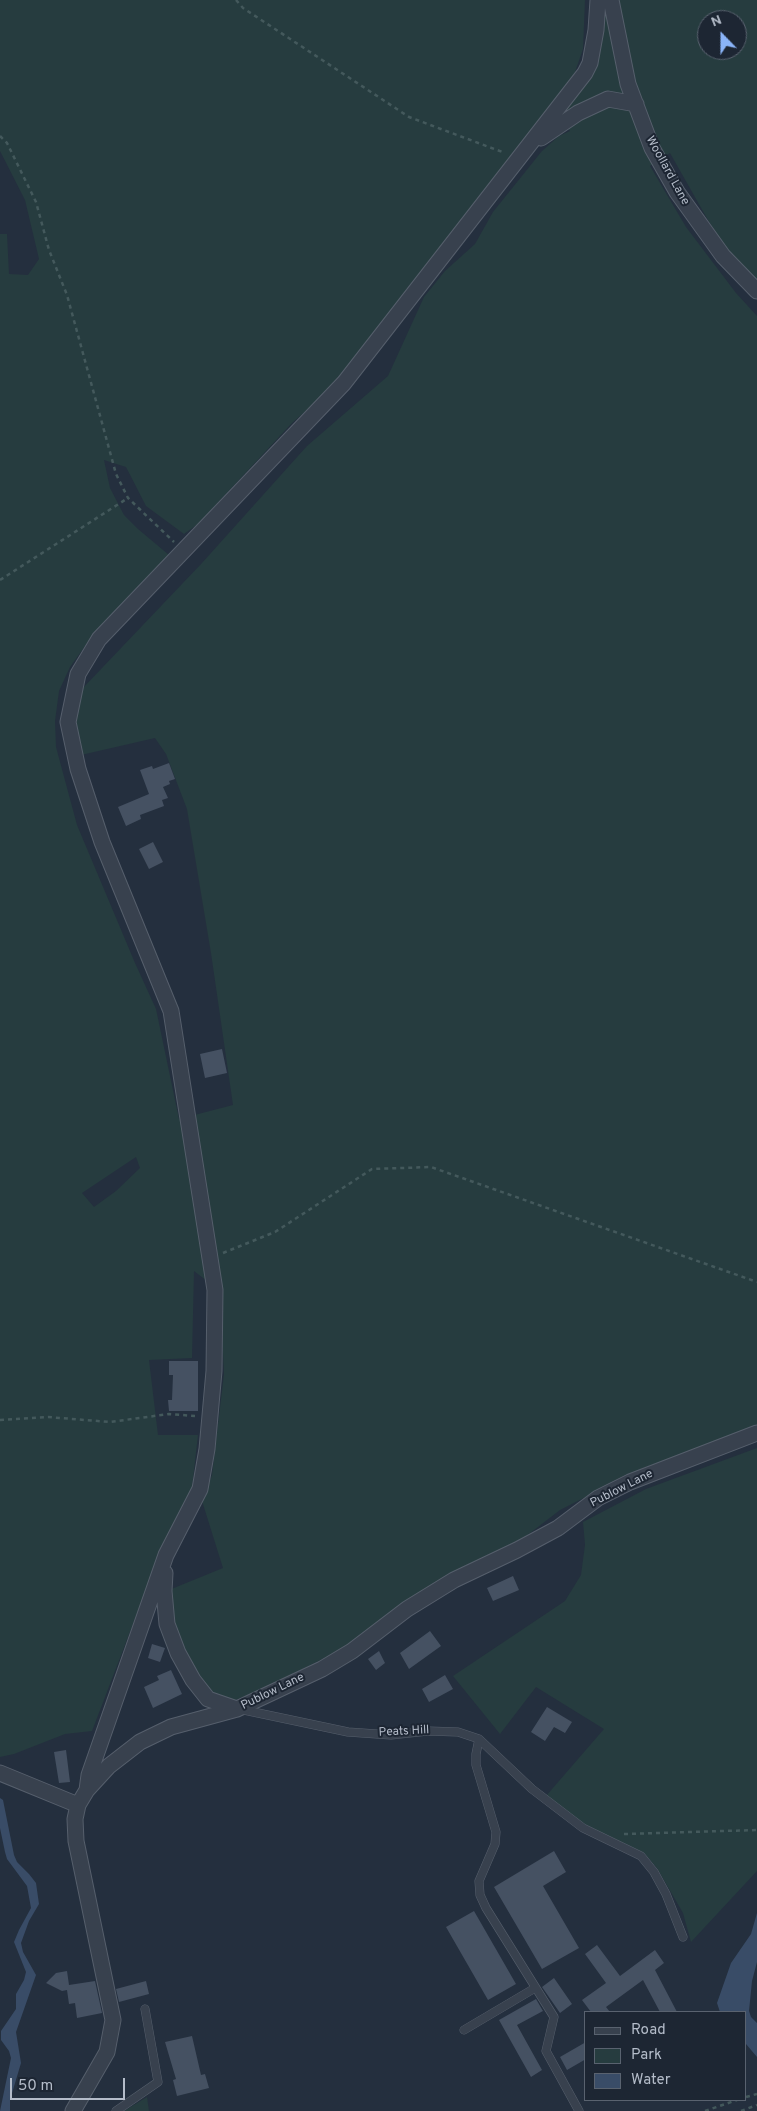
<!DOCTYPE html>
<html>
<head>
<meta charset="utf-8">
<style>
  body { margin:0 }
  #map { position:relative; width:757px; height:2111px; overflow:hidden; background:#242f3e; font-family:Overpass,sans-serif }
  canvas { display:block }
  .legend { position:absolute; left:584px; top:2011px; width:162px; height:90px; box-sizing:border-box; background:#1d2633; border:1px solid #59626f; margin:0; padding:6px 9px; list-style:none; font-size:15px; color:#b4bcc9 }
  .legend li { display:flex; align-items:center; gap:10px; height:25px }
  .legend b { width:25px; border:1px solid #59626f }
  .north { position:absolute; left:697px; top:10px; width:50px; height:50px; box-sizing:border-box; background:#1d2633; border:1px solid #59626f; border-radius:50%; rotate:338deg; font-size:14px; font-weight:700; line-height:20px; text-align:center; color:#b4bcc9 }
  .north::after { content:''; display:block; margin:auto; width:18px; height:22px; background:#8ab4f8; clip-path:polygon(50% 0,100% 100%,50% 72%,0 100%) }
  .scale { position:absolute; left:10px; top:2078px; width:115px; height:22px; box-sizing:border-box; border:2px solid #b4bcc9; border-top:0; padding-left:6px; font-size:15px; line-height:18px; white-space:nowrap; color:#b4bcc9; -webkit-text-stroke:4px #1d2633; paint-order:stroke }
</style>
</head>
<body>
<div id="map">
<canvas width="757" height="2111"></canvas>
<ul class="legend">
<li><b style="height:6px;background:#38414e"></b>Road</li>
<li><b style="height:14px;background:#263c3f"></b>Park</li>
<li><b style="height:14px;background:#394c67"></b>Water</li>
</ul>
<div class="north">N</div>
<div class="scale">50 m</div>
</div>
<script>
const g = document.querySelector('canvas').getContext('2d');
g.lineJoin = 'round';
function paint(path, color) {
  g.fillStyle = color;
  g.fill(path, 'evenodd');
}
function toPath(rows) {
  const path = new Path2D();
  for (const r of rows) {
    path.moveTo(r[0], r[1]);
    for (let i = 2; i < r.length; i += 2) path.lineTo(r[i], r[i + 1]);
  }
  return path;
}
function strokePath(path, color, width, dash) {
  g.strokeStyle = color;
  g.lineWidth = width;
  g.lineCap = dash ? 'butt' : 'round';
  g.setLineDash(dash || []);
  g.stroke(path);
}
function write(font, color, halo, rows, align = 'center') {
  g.font = font + ' Overpass,sans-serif';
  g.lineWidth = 4;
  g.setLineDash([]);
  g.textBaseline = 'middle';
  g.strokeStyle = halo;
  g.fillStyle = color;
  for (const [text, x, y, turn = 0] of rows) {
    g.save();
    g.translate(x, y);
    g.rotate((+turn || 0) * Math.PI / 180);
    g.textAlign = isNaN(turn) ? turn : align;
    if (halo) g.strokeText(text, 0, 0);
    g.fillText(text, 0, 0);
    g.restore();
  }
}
const green = toPath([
  [0,0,585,0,583,49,575,72,566,86,342,379,292,423,198,524,184,534,146,506,126,467,104,460,110,488,124,515,138,529,169,555,88,642,70,667,59,691,55,721,56,747,77,825,135,963,156,1009,179,1119,233,1105,211,953,187,809,166,754,155,738,81,755,75,724,82,689,202,563,307,446,388,376,424,297,445,271,475,244,493,212,542,151,559,136,570,131,559,116,592,77,603,0,757,0,757,282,721,243,670,153,650,166,686,227,736,293,757,316,757,1425,726,1439,643,1468,560,1510,512,1547,348,1646,260,1691,235,1700,213,1695,192,1669,176,1637,169,1590,223,1568,202,1501,212,1475,224,1374,220,1291,194,1271,192,1358,149,1360,158,1435,198,1435,192,1488,164,1543,92,1731,65,1734,14,1754,0,1757,0,234,7,234,9,274,28,275,39,259,25,200,0,151],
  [707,20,737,20,737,50,707,50],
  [136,1157,140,1168,116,1191,94,1207,82,1193],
  [757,1448,757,1871,691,1942,683,1913,657,1868,644,1853,582,1823,546,1796,604,1729,536,1687,500,1734,453,1676,565,1601,581,1575,585,1545,583,1522,646,1489],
  [147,2097,149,2111,124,2111]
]);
const water = toPath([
  [0,1798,3,1800,14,1855,17,1862,29,1874,36,1883,39,1904,29,1921,21,1943,23,1952,36,1975,16,2032,21,2063,10,2100,10,2111,0,2111,11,2058,9,2051,1,2040,1,2031,16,2009,16,1994,24,1980,26,1972,14,1942,19,1930,31,1908,27,1886,7,1859,5,1852,0,1828],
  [757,1913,757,1962,752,1981,749,2011,751,2017,757,2023,757,2057,746,2044,746,2012,720,2012,717,2003,731,1963,751,1934]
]);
const building = toPath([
  [169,763,175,779,169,781,170,784,163,787,168,798,162,800,164,806,140,815,141,819,126,826,118,807,149,794,140,770,152,766,153,769],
  [153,842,163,862,149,869,139,849],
  [222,1049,227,1073,205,1078,200,1054],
  [169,1361,198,1361,198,1411,169,1411,168,1400,172,1400,173,1375,169,1375],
  [513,1576,519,1590,493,1601,487,1588],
  [430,1631,441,1646,409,1669,400,1653],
  [152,1644,165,1648,160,1662,148,1658],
  [379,1651,385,1663,376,1670,368,1659],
  [171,1670,182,1694,153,1708,144,1687,159,1680,157,1676],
  [445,1675,453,1689,429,1702,422,1689],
  [547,1707,572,1722,565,1733,554,1727,545,1741,531,1732],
  [66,1750,70,1782,59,1783,54,1752],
  [554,1851,566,1872,543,1886,579,1948,542,1969,494,1887],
  [474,1911,516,1984,488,2000,446,1927],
  [597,1945,620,1976,655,1950,664,1963,655,1970,677,2012,660,2012,643,1980,606,2007,610,2012,591,2012,582,2000,606,1983,585,1954],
  [67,1971,69,1985,95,1981,102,2013,77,2018,75,2003,69,2004,67,1990,62,1991,46,1983,56,1973],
  [554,1978,572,2004,560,2013,542,1987],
  [146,1981,149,1994,119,2002,116,1989],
  [536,1999,543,2011,517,2025,542,2070,531,2077,499,2020],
  [192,2036,201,2075,205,2074,209,2088,177,2096,173,2080,176,2079,165,2042],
  [586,2042,586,2059,567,2070,560,2057]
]);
const path = toPath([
  [236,0,243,8,409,117,505,153],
  [0,136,7,143,36,202,49,250,67,295,116,474,128,498,174,542],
  [0,580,128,498],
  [223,1253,275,1232,372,1169,431,1167,757,1282],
  [0,1420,48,1417,110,1422,169,1414,195,1416],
  [624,1834,757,1830],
  [746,2097,757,2094],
  [705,2111,737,2100],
  [741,2111,757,2105]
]);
const service = toPath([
  [239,1709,348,1732,391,1735,428,1731,458,1732,479,1739,532,1789,583,1828,641,1856,654,1872,666,1894,683,1937],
  [479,1739,476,1754,476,1765,496,1832,495,1844,479,1881,480,1895,486,1908,554,2017,546,2051,579,2111],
  [464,2030,535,1988],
  [116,2111,158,2082,145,2009]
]);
const minor = toPath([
  [611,0,628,84,652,148,677,192,723,256,757,291],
  [541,138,578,113,608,99,636,104],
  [165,1573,164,1591,167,1624,178,1653,193,1680,208,1699,237,1709],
  [0,1773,78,1805],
  [87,1790,89,1775,166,1555,200,1489,207,1449,214,1371,215,1290,171,1011,102,842,78,769,68,722,78,674,99,639,344,383,585,73,590,63,596,30,598,0],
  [73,2111,107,2052,113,2020,76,1841,75,1819,78,1805,87,1790,109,1766,140,1742,171,1727,237,1709,322,1669,352,1651,407,1609,454,1580,517,1550,558,1528,598,1498,630,1482,757,1433]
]);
const streetNames = [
  ["Woollard Lane",667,171,61],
  ["Publow Lane",622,1489,-27],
  ["Publow Lane",273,1692,-26],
  ["Peats Hill",404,1732,-3]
];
paint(green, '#263c3f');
paint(water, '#394c67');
paint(building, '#455162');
strokePath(service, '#565f6c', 9);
strokePath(minor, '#565f6c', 17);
strokePath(path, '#44595c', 2.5, [4, 4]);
strokePath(service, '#38414e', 8);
strokePath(minor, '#38414e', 15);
write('12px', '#b4bcc9', '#1d2633', streetNames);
</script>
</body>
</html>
